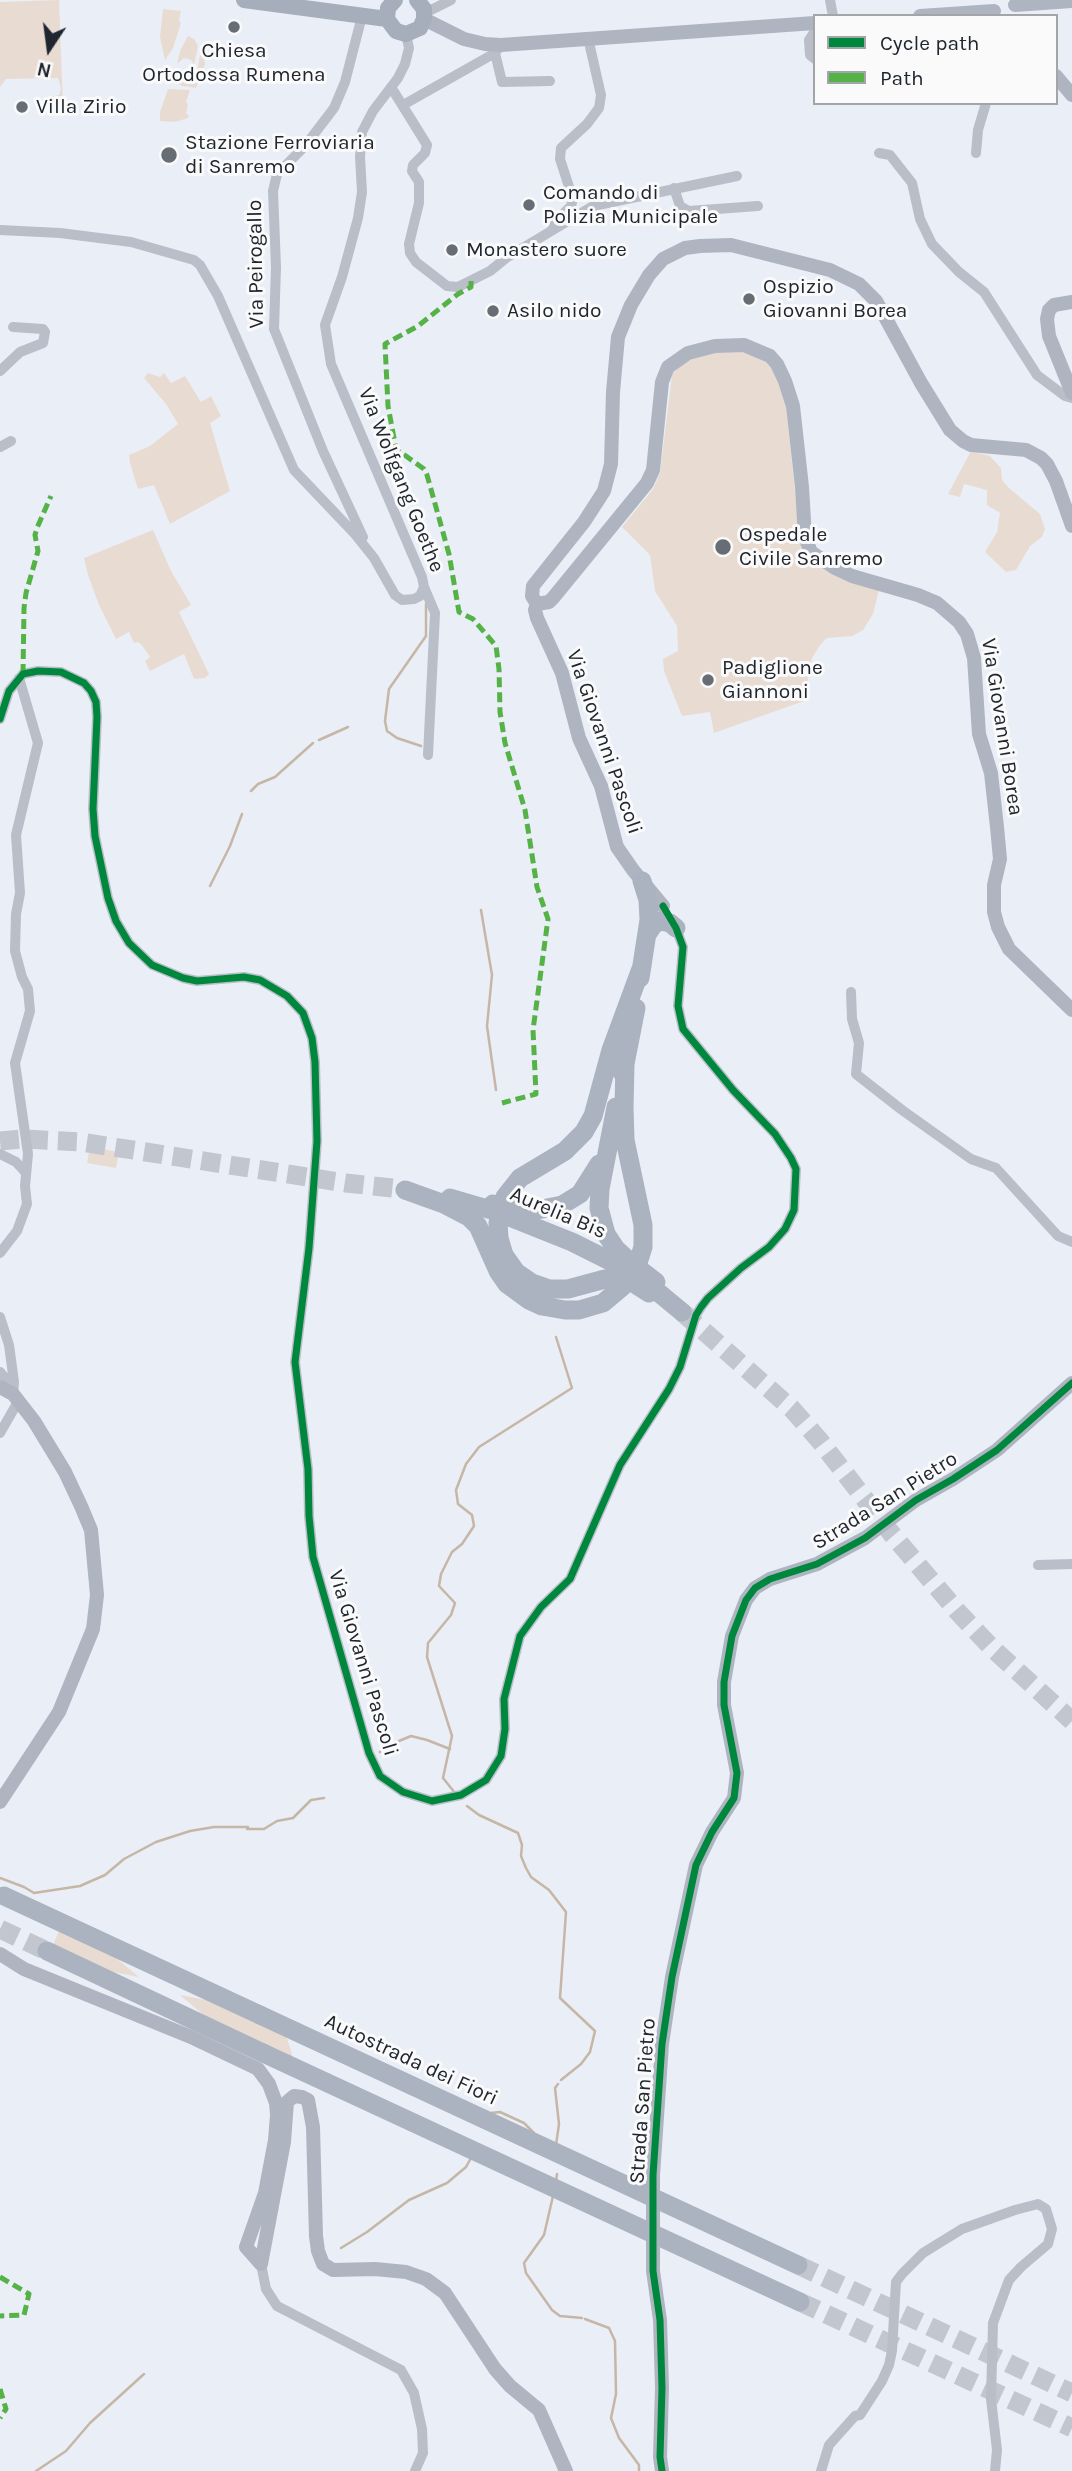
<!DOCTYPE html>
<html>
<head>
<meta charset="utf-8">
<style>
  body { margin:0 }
  #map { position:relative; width:1072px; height:2471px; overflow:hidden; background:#eaeef7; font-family:Karla,sans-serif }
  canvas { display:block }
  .legend { position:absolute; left:813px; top:14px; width:245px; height:91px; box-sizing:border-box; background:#fafafa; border:2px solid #a3a5a9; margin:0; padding:9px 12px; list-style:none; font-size:21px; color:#20262f }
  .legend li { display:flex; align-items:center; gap:14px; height:35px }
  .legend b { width:35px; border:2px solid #a3a5a9 }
  .north { position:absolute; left:14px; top:14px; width:70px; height:70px; -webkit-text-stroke:5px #fafafa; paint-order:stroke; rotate:193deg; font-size:19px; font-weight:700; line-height:28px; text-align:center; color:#20262f }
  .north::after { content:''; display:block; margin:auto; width:24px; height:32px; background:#20262f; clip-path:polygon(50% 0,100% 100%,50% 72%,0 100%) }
</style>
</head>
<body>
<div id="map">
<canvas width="1072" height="2471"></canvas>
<ul class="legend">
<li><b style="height:9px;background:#00873e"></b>Cycle path</li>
<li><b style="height:9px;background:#55b246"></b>Path</li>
</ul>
<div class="north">N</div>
</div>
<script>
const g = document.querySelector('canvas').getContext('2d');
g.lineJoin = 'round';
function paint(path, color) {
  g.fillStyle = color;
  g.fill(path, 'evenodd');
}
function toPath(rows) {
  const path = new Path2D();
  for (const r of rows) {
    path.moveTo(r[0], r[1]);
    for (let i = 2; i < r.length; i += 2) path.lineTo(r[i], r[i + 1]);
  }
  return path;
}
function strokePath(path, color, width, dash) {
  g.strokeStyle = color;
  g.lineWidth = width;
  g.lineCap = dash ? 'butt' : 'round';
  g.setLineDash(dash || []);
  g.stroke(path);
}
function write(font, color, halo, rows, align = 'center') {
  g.font = font + ' Karla,sans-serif';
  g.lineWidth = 6;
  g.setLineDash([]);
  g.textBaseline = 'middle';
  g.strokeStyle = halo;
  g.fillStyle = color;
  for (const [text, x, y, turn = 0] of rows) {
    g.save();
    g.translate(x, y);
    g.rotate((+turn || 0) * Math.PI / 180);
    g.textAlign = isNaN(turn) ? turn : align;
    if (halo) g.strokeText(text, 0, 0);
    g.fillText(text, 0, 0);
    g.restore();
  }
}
const green = toPath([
  [59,0,63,107,53,107,47,106,48,97,59,95,61,88,58,78,6,79,0,87,0,2],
  [163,9,181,11,179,21,181,23,173,48,165,60,160,37],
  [188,36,194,39,198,46,194,65,191,60,184,58,177,64,180,51],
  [201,49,203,50,205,64,196,88,182,86,177,83,191,81,197,73],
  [168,89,190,90,186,102,188,104,186,114,189,115,188,118,175,122,160,121,160,112],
  [740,349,774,366,786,405,800,539,879,590,873,614,863,630,852,636,827,638,820,645,812,658,804,701,714,733,710,712,682,716,664,671,663,659,678,651,677,626,655,591,650,555,622,527,653,489,660,473,672,375,678,367,692,359,704,354],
  [148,373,160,377,164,373,171,383,185,376,201,402,211,396,221,416,210,423,230,491,170,524,154,485,138,489,130,463,129,455,150,446,178,424,166,404,144,378],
  [971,451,990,456,1001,468,1002,480,1009,488,1040,514,1045,529,1042,537,1030,546,1016,570,1006,572,985,552,997,532,1000,513,987,505,987,490,964,484,960,497,948,494],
  [153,530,171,571,191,605,179,612,209,674,205,678,194,679,184,654,150,671,145,661,150,657,141,644,138,642,134,643,129,632,116,639,99,605,88,575,84,558],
  [90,1147,119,1152,116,1168,87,1163],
  [60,1929,110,1953,139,1977,103,1970,52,1947],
  [180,1995,222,2003,286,2035,294,2061,213,2023]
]);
const stream = toPath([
  [319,740,348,727],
  [421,746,397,738,387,731,385,721,389,689,426,636,426,604],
  [251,791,258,784,275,777,313,743],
  [210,886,230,846,242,814],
  [481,910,492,975,487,1026,496,1090],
  [380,1752,387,1746,411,1736,427,1740,450,1749],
  [455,1793,443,1778,452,1736,427,1657,428,1643,451,1615,455,1603,439,1586,441,1574,452,1552,462,1544,474,1526,472,1515,458,1504,456,1490,466,1464,479,1447,572,1388,556,1337],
  [467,1806,479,1815,518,1833,522,1845,521,1856,526,1868,531,1877,549,1890,566,1912,560,1998,595,2031,590,2052,581,2064,561,2080],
  [0,1878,24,1887,34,1893,80,1886,105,1875,124,1859,156,1842,190,1831,214,1827,248,1827,247,1829,264,1829,277,1821,293,1818,311,1800,324,1798],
  [491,2113,500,2112,524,2123,534,2133],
  [556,2145,559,2124,555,2088,558,2084],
  [556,2181,557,2174],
  [553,2196,544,2235,524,2263,526,2273,552,2310,560,2316,582,2318],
  [341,2248,367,2232,409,2200,447,2183,466,2167,471,2158],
  [585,2319,609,2328,615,2341,616,2394,611,2418,619,2438,639,2465,639,2471],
  [36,2471,66,2451,90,2423,144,2374]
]);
const highwayTunnel = toPath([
  [0,1141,22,1139,81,1142,346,1183,401,1189],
  [682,1312,792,1409,820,1441,891,1533,957,1611,992,1648,1072,1721],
  [0,1929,47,1951],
  [798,2265,1072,2393],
  [800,2302,1072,2428]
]);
const street = toPath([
  [830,0,833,16],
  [425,13,451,0],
  [362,16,345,82,334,108,305,146,277,174,273,191,276,267,274,329,323,451,363,537],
  [815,31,809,40,810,55,815,59],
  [495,53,502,82,550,81],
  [391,87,427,145,425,153,413,165,412,171,419,182,419,203,409,244,410,253,416,262,447,286,458,287,490,271,506,258,593,206,737,176],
  [403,105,495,53,501,45],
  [879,153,890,155,912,183,920,219,932,244,959,272,984,292,1037,375,1065,396,1072,398],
  [976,153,978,130,986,103],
  [674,188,680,206,689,211,758,206],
  [0,230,60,233,131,242,194,260,200,265,218,296,294,470,354,533,374,558,395,595,402,600,414,599,420,596,424,587,422,577,331,364,325,325,342,277,358,218,362,192,360,157,362,132,373,111,398,78,405,64,409,48,406,34],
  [552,230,557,220,571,206,573,199,560,159,561,148,587,124,599,108,601,95,588,38],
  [0,371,20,352,43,343,45,332,43,329,13,327],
  [0,447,11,441],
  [424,587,435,613,428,755],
  [0,719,9,691,23,674,38,671,61,672,84,683,91,691,96,702,97,717,93,809,95,836,108,898,116,921,129,943,152,965,183,978,197,981,244,977,260,980,287,996,303,1013,312,1038,315,1062,317,1141,309,1248,295,1362,308,1469,309,1516,313,1557,369,1753,380,1776,403,1792,432,1801,461,1795,486,1780,501,1756,505,1729,504,1699,520,1636,541,1607,570,1579,620,1465,669,1389,680,1367,696,1315,701,1307,708,1298,741,1268,769,1247,785,1229,794,1210,796,1169,791,1158,775,1134,733,1090,683,1029,678,1006,683,947,675,926],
  [851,992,852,1019,859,1043,856,1074,902,1110,971,1159,996,1168,1058,1236,1072,1242],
  [0,1154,16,1162,26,1173],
  [0,1253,17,1231,27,1204,25,1186,28,1154,15,1063,30,1011,28,989,22,977,15,951,16,914,20,893,16,835,38,743,19,678],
  [0,1317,9,1345,14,1382,13,1394],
  [0,1372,6,1379,7,1389],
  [0,1433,19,1400],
  [1038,1565,1072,1564],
  [261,2264,266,2289,277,2306,401,2370,414,2393,422,2429,423,2453,415,2471],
  [821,2471,829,2445,855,2416,860,2415,882,2381,889,2365,892,2351,896,2282,902,2274,923,2253,962,2229,1015,2210,1038,2204,1046,2209,1052,2229,1048,2244,1021,2267,1009,2280,993,2323,991,2399,997,2450,995,2471]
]);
const secondary = toPath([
  [1015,5,1072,1],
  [920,16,994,11],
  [424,19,464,39,485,44,501,45,815,23],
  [1056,76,1072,95],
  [1072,302,1054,305,1049,310,1047,319,1049,336,1072,393],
  [537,604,549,602,553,598,647,483,653,470,662,382,668,367,688,353,715,346,744,345,770,356,777,364,785,381,793,406,802,487,805,537,811,552,835,568,852,576,918,595,937,603,959,622,967,634,974,658,979,734,991,773,997,827,1000,859,994,885,994,912,998,927,1009,949,1072,1010],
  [537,604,532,596,533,586,584,522,604,491,611,464,613,392,618,337,631,305,649,275,663,259,685,248,700,246,731,245,830,270,859,284,876,301,884,315,921,383,950,430,963,441,971,445,1026,450,1041,458,1047,464,1056,481,1072,526],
  [537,604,535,610,537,618,562,673,579,738,601,786,617,847,633,870,663,906],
  [0,1387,13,1394,34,1421,65,1472,81,1506,91,1530,97,1595,93,1629,59,1712,0,1802],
  [0,1954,24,1969,191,2037,258,2069,269,2084,276,2103,277,2115,275,2140,265,2193,246,2247,261,2264],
  [261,2264,284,2142,287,2102,294,2096,302,2097,308,2100,313,2127,316,2236,318,2251,323,2264,333,2270,375,2269,406,2272,426,2279,445,2293,495,2369,510,2386,539,2410,566,2471],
  [662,2471,660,2457,662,2388,660,2320,653,2271,653,2175,662,2044,672,1977,696,1865,712,1832,734,1798,737,1773,724,1705,724,1682,732,1636,746,1600,755,1588,770,1579,817,1564,865,1538,916,1500,953,1479,997,1450,1072,1383]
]);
const primary = toPath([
  [244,0,387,19],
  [395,0,388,8,387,19,396,31,406,34,420,28,424,19,424,9,417,0]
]);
const highway = toPath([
  [648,933,654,924,661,921,670,923,676,928],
  [640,978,649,920,648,900,642,881],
  [623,1074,636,1008],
  [616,1107,600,1189,599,1208,606,1234,616,1249,630,1262],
  [405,1190,444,1204,469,1217,478,1226,498,1271,507,1284,529,1300,542,1306,565,1310,579,1310,603,1303,622,1287,635,1272,643,1247,643,1225,625,1140,624,1107,625,1064],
  [450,1198,491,1210],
  [509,1209,532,1211,562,1205,580,1194,599,1164],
  [507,1216,572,1242,626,1269],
  [620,1279,605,1279,568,1289,549,1289,532,1283,516,1272,504,1255,499,1238,498,1223,505,1197,520,1178,565,1151,584,1132,593,1116,611,1050,642,966],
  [653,1288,682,1312],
  [4,1896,260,2015],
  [47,1951,263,2053]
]);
const highwayBridge = toPath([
  [493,1204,509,1209],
  [630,1262,656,1282],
  [620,1279,635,1284,649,1293],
  [260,2015,798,2265],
  [263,2053,800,2302]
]);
const quiet = toPath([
  [471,281,471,287,458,294,418,326,385,344,388,406,396,449,424,469,427,475,449,554,459,612,473,619,496,646,499,669,500,712,505,743,525,810,537,887,548,919,533,1030,536,1094,502,1103],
  [23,674,24,608,26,593,38,551,35,535,37,528,51,496],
  [0,2277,29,2294,24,2315,0,2316],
  [0,2389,6,2409,0,2418]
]);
const cycleway = toPath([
  [0,719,9,691,23,674,38,671,61,672,84,683,91,691,96,702,97,717,93,809,95,836,108,898,116,921,129,943,152,965,183,978,197,981,244,977,260,980,287,996,303,1013,312,1038,315,1062,317,1141,309,1248,295,1362,308,1469,309,1516,313,1557,369,1753,380,1776,403,1792,432,1801,461,1795,486,1780,501,1756,505,1729,504,1699,520,1636,541,1607,570,1579,620,1465,669,1389,680,1367,696,1315,701,1307,708,1298,741,1268,769,1247,785,1229,794,1210,796,1169,791,1158,775,1134,733,1090,683,1029,678,1006,683,947,676,928,663,906],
  [662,2471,660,2457,662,2388,660,2320,653,2271,653,2175,662,2044,672,1977,696,1865,712,1832,734,1798,737,1773,724,1705,724,1682,732,1636,746,1600,755,1588,770,1579,817,1564,865,1538,916,1500,953,1479,997,1450,1072,1383]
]);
const markers = [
  [234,27,7,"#676c75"],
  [22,107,7,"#676c75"],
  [169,155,9,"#676c75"],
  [529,205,7,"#676c75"],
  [452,250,7,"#676c75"],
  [749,299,7,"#676c75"],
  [493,311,7,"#676c75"],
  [723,547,9,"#676c75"],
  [708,680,7,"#676c75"]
];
const poiNames = [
  ["Chiesa",234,51,"center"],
  ["Ortodossa Rumena",234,75,"center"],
  ["Villa Zirio",36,107],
  ["Stazione Ferroviaria",185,143],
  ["di Sanremo",185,167],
  ["Comando di",543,193],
  ["Polizia Municipale",543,217],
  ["Monastero suore",466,250],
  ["Ospizio",763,287],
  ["Giovanni Borea",763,311],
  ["Asilo nido",507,311],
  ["Ospedale",739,535],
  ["Civile Sanremo",739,559],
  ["Padiglione",722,668],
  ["Giannoni",722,692]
];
const streetNames = [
  ["Via Peirogallo",256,264,-91],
  ["Via Wolfgang Goethe",401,480,68],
  ["Via Giovanni Borea",1002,727,81],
  ["Via Giovanni Pascoli",604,742,71],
  ["Aurelia Bis",558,1213,23],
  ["Strada San Pietro",885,1501,-32],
  ["Via Giovanni Pascoli",363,1663,73],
  ["Autostrada dei Fiori",411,2060,25],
  ["Strada San Pietro",643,2101,-86]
];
paint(green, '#e8dcd2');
strokePath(stream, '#c6b6a6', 2.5);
strokePath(highwayTunnel, '#c2c6cf', 19, [19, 10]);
strokePath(street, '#b9bec8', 10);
strokePath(secondary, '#aeb5c1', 14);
strokePath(primary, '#a6aebc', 16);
strokePath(highway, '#abb2c0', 19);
strokePath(highwayBridge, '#abb2c0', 19);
strokePath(quiet, '#55b246', 5, [10, 5]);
strokePath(cycleway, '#00873e', 7);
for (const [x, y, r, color] of markers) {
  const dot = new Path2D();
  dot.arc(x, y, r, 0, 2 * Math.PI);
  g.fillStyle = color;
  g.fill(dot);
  strokePath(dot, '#fafafa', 2.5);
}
write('21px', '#20262f', '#fafafa', poiNames, 'left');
write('21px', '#20262f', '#fafafa', streetNames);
</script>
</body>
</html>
